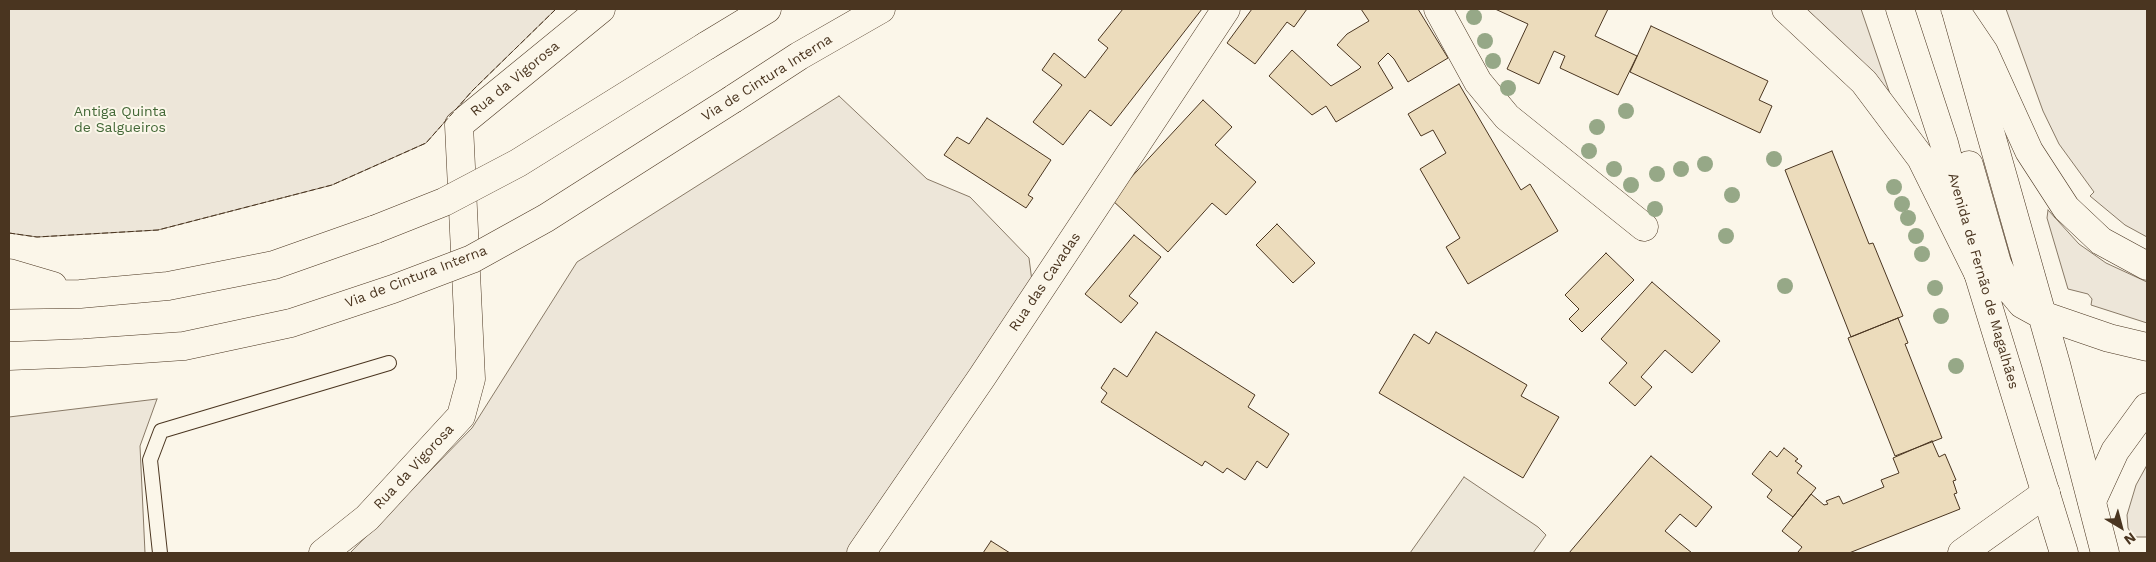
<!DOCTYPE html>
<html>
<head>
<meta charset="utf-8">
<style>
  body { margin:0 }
  #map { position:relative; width:2156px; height:562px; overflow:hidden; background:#fbf6e9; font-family:"Work Sans",sans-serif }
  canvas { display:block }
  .frame { position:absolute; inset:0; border:10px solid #4a3520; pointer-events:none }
  .north { position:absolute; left:2096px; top:502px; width:50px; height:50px; -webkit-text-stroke:4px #fbf6e9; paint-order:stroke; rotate:143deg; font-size:14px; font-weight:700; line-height:20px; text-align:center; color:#4a3520 }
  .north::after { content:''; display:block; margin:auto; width:18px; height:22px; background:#4a3520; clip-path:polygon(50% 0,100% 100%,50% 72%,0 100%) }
</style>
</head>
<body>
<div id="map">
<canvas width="2156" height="562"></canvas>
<div class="frame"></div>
<div class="north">N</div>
</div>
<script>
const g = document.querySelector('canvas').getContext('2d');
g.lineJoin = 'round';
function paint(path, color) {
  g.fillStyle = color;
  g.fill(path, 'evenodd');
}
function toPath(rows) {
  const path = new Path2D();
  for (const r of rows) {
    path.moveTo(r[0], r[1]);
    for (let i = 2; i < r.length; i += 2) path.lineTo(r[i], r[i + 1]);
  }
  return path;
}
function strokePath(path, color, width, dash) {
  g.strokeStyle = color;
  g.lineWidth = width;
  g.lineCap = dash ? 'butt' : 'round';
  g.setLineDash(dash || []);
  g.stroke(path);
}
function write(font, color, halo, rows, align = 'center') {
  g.font = font + ' "Work Sans",sans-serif';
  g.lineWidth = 4;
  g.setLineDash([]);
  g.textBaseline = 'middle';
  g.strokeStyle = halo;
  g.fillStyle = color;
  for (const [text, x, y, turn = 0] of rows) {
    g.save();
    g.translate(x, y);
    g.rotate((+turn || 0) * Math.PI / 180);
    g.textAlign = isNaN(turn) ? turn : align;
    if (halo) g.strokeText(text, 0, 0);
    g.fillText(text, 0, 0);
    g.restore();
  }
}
const green = toPath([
  [9,9,556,9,473,90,426,143,332,185,158,230,37,237,9,233,9,9],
  [1802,9,1861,9,1890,94,1889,94,1802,9],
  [2006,9,2147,9,2147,237,2125,225,2090,196,2094,192,2059,144,2043,111,2006,9],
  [839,96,927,179,970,197,1029,258,1033,289,851,553,350,553,472,428,577,262,839,96],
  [2048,210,2079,244,2106,263,2147,282,2147,323,2091,305,2092,299,2088,294,2068,289,2047,218,2048,210],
  [157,399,140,446,145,553,9,553,9,417,157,399],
  [2147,465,2147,537,2133,537,2128,528,2127,515,2136,485,2147,465]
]);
const parking = toPath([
  [1464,477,1538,527,1546,535,1533,553,1410,553,1464,477]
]);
const building = toPath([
  [1123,9,1202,9,1111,126,1090,110,1063,145,1033,122,1062,85,1042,70,1054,53,1085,78,1108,48,1098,40,1123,9],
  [1252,9,1307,9,1294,27,1287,22,1255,64,1227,43,1252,9],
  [1361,9,1418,9,1448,58,1408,82,1394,59,1388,53,1378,63,1393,88,1336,122,1326,106,1312,115,1269,76,1292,50,1331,86,1359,69,1361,67,1337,45,1347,34,1369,21,1361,9],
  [1495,9,1608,9,1595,36,1637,56,1618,95,1560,68,1565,56,1554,51,1539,84,1507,69,1528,24,1495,9],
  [1651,26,1768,81,1759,100,1772,106,1760,133,1630,72,1651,26],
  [1459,84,1521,190,1530,184,1558,231,1468,284,1446,247,1460,238,1420,169,1446,153,1433,130,1421,136,1408,114,1459,84],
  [1203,100,1232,127,1215,145,1256,182,1226,215,1212,203,1168,252,1111,199,1203,100],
  [987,118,1051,160,1028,195,1033,198,1026,208,944,155,957,137,969,144,987,118],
  [1832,151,1869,244,1873,243,1903,316,1851,337,1785,170,1832,151],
  [1277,224,1315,263,1293,283,1256,245,1277,224],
  [1134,235,1161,257,1129,296,1138,303,1121,323,1085,294,1134,235],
  [1606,253,1634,280,1582,332,1569,319,1579,309,1565,295,1606,253],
  [1652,282,1720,341,1692,373,1665,350,1641,377,1652,387,1635,406,1609,383,1627,363,1601,339,1652,282],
  [1898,318,1908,343,1905,344,1942,438,1895,456,1848,338,1898,318],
  [1156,332,1255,395,1248,407,1289,434,1267,468,1257,461,1245,480,1227,468,1223,473,1205,461,1202,466,1101,402,1107,393,1101,388,1114,368,1127,377,1156,332],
  [1436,332,1527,385,1521,396,1559,417,1523,478,1379,393,1414,334,1429,344,1436,332],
  [1932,441,1939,457,1945,454,1956,480,1953,481,1957,493,1954,494,1960,509,1849,553,1800,553,1798,552,1802,547,1782,531,1811,494,1824,505,1828,504,1826,501,1839,496,1843,504,1884,487,1881,480,1899,473,1893,458,1932,441],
  [1784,448,1798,459,1795,461,1802,466,1797,473,1816,488,1793,517,1767,497,1772,490,1752,474,1770,451,1777,457,1784,448],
  [1651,456,1712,507,1696,527,1680,514,1665,531,1692,553,1569,553,1651,456],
  [991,541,1010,553,983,553,991,541]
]);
const service = toPath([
  [160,553,150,460,161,431,389,363]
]);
const minor = toPath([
  [1438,9,1478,82,1507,117,1644,227],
  [323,553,367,518,461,416,471,379,459,125,601,9],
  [861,553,982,377,1226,9],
  [1962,553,2046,493]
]);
const primary = toPath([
  [1900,9,1944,143,1978,273,2064,553],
  [1957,15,2056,364,2105,553],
  [1969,165,1997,263,2007,286,2022,304,2042,315]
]);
const motorway = toPath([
  [1786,9,1864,82,1921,158,1978,273],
  [1955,9,1984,52,2029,151,2066,208,2101,241,2147,266],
  [706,46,767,9],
  [733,99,799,56,881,9],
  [9,273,53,286],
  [9,295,80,294,168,286,274,265,376,229],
  [2042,315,2109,338,2147,347],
  [2092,501,2115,451,2147,407]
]);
const motorwayBridge = toPath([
  [376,229,444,202,518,163,706,46],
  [9,356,84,353,184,346,291,323,393,289,472,259,546,218,733,99]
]);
const fence = toPath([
  [9,233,37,237,158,230,332,185,426,143,473,90,556,9]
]);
const trees = [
  [1474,17],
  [1485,41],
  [1493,61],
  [1508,88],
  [1626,111],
  [1597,127],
  [1589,151],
  [1774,159],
  [1705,164],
  [1614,169],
  [1681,169],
  [1657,174],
  [1631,185],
  [1894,187],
  [1732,195],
  [1902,204],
  [1655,209],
  [1908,218],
  [1726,236],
  [1916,236],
  [1922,254],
  [1785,286],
  [1935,288],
  [1941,316],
  [1956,366]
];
const streetNames = [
  ["Via de Cintura Interna",767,78,-32],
  ["Rua da Vigorosa",515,79,-39],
  ["Via de Cintura Interna",416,277,-21],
  ["Avenida de Fernão de Magalhães",1983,281,74],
  ["Rua das Cavadas",1045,282,-56],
  ["Rua da Vigorosa",414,467,-47]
];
const parkNames = [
  ["Antiga Quinta",120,112],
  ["de Salgueiros",120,128]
];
paint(green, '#ede6d9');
strokePath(green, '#887966', 1);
paint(parking, '#ede7d9');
strokePath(parking, '#887966', 1);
paint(building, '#ecdcbc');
strokePath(building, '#4a3520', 1);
strokePath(service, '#4a3520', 16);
strokePath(minor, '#4a3520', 29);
strokePath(primary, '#4a3520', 29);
strokePath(motorway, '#4a3520', 29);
strokePath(service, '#fbf6e9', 14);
strokePath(minor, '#fbf6e9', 28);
strokePath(primary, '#fbf6e9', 28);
strokePath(motorway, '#fbf6e9', 28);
strokePath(motorwayBridge, '#4a3520', 29, []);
strokePath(motorwayBridge, '#fbf6e9', 28);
strokePath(fence, '#4a3520', 1, [6, 2.5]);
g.fillStyle = '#96a887';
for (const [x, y] of trees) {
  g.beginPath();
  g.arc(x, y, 8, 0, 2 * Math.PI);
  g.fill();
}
write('14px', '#4a3520', '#fbf6e9', streetNames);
write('14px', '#436837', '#fbf6e9', parkNames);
</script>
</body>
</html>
